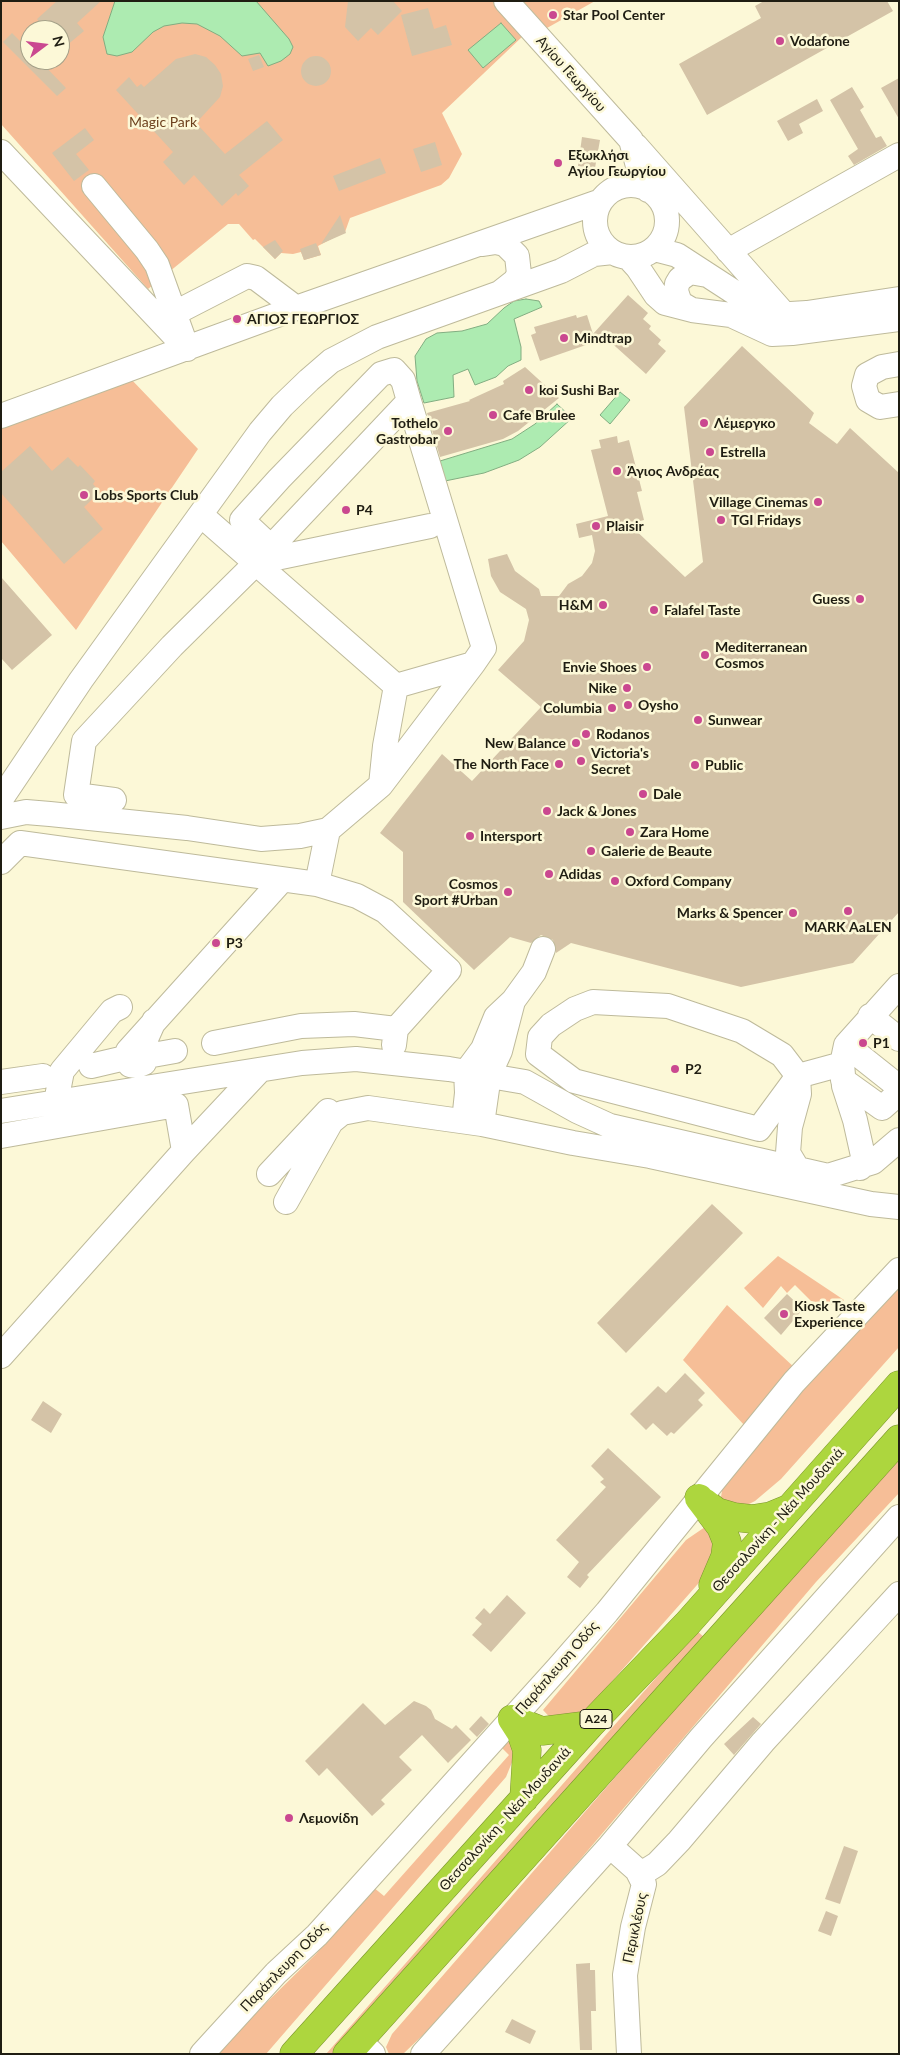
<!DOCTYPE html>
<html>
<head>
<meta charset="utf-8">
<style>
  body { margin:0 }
  #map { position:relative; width:900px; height:2055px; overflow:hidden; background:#fcf8d7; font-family:Lato,sans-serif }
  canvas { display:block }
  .frame { position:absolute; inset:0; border:2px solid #1f1d12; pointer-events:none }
  .north { position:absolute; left:20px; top:20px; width:50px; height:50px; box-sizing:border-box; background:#fcf8d7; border:1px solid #a4a088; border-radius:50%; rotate:75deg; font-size:14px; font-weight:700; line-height:20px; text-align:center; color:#1f1d12 }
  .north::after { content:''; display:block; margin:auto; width:18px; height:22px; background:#ca4890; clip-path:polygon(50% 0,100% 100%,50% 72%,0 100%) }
</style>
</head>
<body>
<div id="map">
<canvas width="900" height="2055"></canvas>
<div class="frame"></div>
<div class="north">N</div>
</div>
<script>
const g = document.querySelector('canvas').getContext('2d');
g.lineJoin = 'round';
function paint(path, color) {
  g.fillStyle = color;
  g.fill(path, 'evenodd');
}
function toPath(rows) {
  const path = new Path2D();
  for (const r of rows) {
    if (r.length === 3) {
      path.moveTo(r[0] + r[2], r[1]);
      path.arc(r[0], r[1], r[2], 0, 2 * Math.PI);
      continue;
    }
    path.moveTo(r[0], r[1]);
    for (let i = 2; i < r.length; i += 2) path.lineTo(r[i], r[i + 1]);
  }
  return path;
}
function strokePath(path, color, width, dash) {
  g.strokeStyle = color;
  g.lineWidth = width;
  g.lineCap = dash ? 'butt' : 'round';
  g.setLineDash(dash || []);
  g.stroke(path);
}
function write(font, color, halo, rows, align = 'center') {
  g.font = font + ' Lato,sans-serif';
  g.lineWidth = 5;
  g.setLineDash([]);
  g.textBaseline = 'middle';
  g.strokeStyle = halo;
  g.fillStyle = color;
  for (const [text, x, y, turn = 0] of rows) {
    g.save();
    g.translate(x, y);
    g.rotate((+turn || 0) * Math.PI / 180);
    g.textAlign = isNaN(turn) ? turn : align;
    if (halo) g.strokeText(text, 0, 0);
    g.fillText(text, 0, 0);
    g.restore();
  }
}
const green = toPath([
  [1,1,494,1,524,35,442,113,462,154,449,178,441,185,350,218,345,232,318,246,321,255,304,260,301,252,293,254,281,253,275,259,255,239,253,240,239,224,228,224,148,289,1,124],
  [30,30,60,30,60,60,30,60],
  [523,1,595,1,547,28],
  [130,378,198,449,76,630,1,541,1,424],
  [778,1256,844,1300,838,1306,811,1301,795,1285,787,1293,781,1286,763,1308,744,1288],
  [899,1280,899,1347,781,1479,755,1501,737,1510,725,1508,721,1497,723,1485,799,1390],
  [727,1305,795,1368,746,1427,683,1360],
  [899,1460,899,1493,816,1582,578,1862,425,2033,403,2054,389,2054,386,2047,392,2034,716,1661],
  [705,1527,718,1533,712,1568,577,1721,557,1725,543,1710,686,1540],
  [697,1631,704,1637,338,2054,326,2054],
  [509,1739,517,1750,506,1777,266,2054,214,2054,316,1954,373,1887,384,1896,509,1755,500,1746]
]);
const water = toPath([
  [115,1,256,1,289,39,293,47,290,54,281,61,268,66,260,53,242,56,220,36,197,24,182,23,164,26,153,32,132,52,117,56,107,54,103,37,115,1],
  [501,23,516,40,483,68,468,50,501,23],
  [526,299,539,301,542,307,514,319,521,347,521,360,508,366,496,377,475,385,468,369,453,375,454,397,424,403,417,381,415,356,426,339,437,333,462,331,487,324,504,308,514,301,526,299],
  [620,392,630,400,610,424,600,415,620,392],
  [557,404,572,418,540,447,519,460,484,473,445,481,440,461,512,439,535,424,557,404]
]);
const building = toPath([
  [57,1,101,1,77,23,84,31,60,51,60,30,46,30,37,19],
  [348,1,393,1,402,11,378,35,371,28,358,41,345,27],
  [764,1,887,1,893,11,707,115,679,64,761,18,755,6],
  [428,8,434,29,446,25,452,45,412,56,401,15],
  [12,33,30,51,30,60,39,60,66,88,57,96,3,42],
  [195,54,206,57,215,65,221,74,223,86,220,97,196,123,225,154,267,121,283,140,239,175,249,186,238,196,236,193,222,206,194,175,184,185,163,162,173,152,116,90,129,77,137,87,141,84,144,87,176,59],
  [259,55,264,67,253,71,248,59],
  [316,71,15],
  [899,78,899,119,881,88],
  [852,87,864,107,860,110,876,138,881,136,887,146,854,165,848,156,858,149,830,100],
  [817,99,823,111,799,124,803,133,788,141,777,121],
  [85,128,94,140,76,154,89,170,74,181,52,153],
  [582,137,600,140,595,168,578,166],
  [435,142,442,165,421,172,413,149],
  [380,158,386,173,339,191,333,176],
  [340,215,346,233,321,244],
  [275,240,283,251,275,259,263,247],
  [316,243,321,255,304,260,300,249],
  [628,295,648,313,643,319,651,326,649,329,661,340,658,344,666,351,646,374,606,338,540,361,531,335,536,333,534,327,576,315,577,318,587,315,593,334],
  [742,346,814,413,809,423,837,444,850,428,899,473,899,912,853,963,741,987,571,943,556,953,553,940,541,935,531,943,510,937,474,970,403,902,403,852,380,833,442,754,472,781,541,707,498,670,524,641,529,620,526,609,500,592,491,576,488,559,507,554,515,571,539,589,541,596,559,596,568,584,582,576,592,563,595,551,592,535,579,538,576,524,608,516,591,450,601,448,599,440,617,436,618,443,629,440,642,491,637,492,644,520,629,524,685,577,703,562,684,407],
  [525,367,559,398,518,431,503,439,440,457,427,413,470,401,469,400,504,384,503,381],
  [30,446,52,471,68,457,78,467,80,465,95,481,93,484,100,492,84,507,103,529,64,564,1,493,1,472],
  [1,577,52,635,12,670,1,658],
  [712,1204,743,1233,626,1353,597,1323],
  [787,1294,803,1309,781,1335,764,1318],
  [685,1373,705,1393,698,1400,703,1405,674,1434,671,1432,667,1436,653,1423,646,1430,630,1414,658,1386,666,1393],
  [43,1401,62,1414,51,1433,31,1420],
  [608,1448,661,1497,587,1575,589,1577,580,1588,567,1577,579,1562,556,1540,606,1487,600,1482,604,1479,591,1466],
  [507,1595,526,1613,491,1652,472,1635,482,1624,475,1618,484,1608,490,1614],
  [414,1701,426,1706,431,1710,435,1719,452,1729,456,1725,471,1740,448,1763,422,1735,399,1757,412,1770,381,1800,385,1804,372,1816,327,1768,319,1776,305,1761,363,1703,385,1725],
  [481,1716,489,1724,477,1737,469,1729],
  [753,1717,761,1724,734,1755,724,1744],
  [844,1846,858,1851,840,1904,825,1899],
  [826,1911,838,1916,831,1936,818,1931],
  [590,1963,590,1970,595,1970,596,2011,591,2011,592,2050,580,2050,576,1964],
  [512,2019,536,2031,530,2044,505,2032]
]);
const minor = toPath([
  [506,1,631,140,639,170,648,190],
  [636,146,785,315],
  [1,152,187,349],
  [631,221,36],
  [94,186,147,250,157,265,184,340],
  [483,244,496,242,505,244,517,256,519,274,515,281,501,292],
  [654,249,677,255,757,307,774,315,807,313,899,299],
  [728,251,899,155],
  [628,257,638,268,656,295,665,303,692,310,731,315,772,334,792,333,899,319],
  [692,310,680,303,676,291,677,284,680,279,690,272,707,275],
  [175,313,247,276,256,278,296,308],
  [899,364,882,367,867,375,864,386,868,400,880,407,899,404],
  [1,416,296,308,601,201],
  [201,515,396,686],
  [271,547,242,520,279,479,381,374,394,370,403,380,409,401],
  [257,562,430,526],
  [381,785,473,664],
  [1,799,81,680,260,432,282,406,309,380,331,361,377,337,561,271,594,254,613,252],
  [114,800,76,795,84,741,172,646,257,562,409,401,484,648,473,664,396,686],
  [1,817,26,812,50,814,187,828,261,839,300,836,328,830,381,785,385,746,396,686],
  [1,862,20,843,317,884,357,896,385,911,449,970,396,1029],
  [317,884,328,830],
  [513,1001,534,972,543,949],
  [870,1016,899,1039],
  [154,1021,146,1039,147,1056,144,1063,137,1066,130,1065,125,1058,128,1051,282,880],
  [214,1043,301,1026,354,1024,396,1029,394,1045],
  [846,1045,899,1087],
  [147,1056,175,1051],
  [91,1066,125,1058],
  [843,1080,882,1108,899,1093],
  [1,1082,43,1076],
  [56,1102,62,1071,112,1011,120,1007],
  [1,1111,302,1063,356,1059,449,1069,525,1082,577,1111,610,1126,828,1176,873,1162,899,1140],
  [464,1121,467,1093,466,1072,483,1049,496,1017,513,1001,500,1051,489,1075,482,1124],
  [1,1136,176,1105,184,1151],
  [797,1168,788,1153,790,1127,799,1094,798,1076,782,1055,742,1031,668,1006,593,1002,575,1009,551,1025,540,1037,538,1054,574,1081,759,1129,798,1076,842,1064],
  [860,1168,863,1156,855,1120,844,1086,842,1064,846,1045,899,986],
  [269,1174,328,1111],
  [286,1202,331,1122,342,1113,368,1108,482,1124,573,1143,650,1156,871,1204,899,1207],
  [1,1356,184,1151,260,1070],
  [610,1846,637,1870,644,1884,633,1927,625,1975,629,2054],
  [641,1874,657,1864,679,1841,763,1742,899,1594],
  [359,2040,373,2054],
  [202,2054,276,1973,317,1935,558,1668,607,1612,794,1382,899,1270],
  [423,2054,610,1846,701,1738,899,1517]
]);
const highway = toPath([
  [699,1498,721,1527,727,1542,725,1557,713,1585],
  [704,1502,717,1512,734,1517,752,1519,771,1516,788,1509],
  [512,1719,521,1733,527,1750,524,1799],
  [512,1719,542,1731,590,1725],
  [294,2054,590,1725,687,1624,899,1385],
  [347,2054,899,1439]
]);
const markers = [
  [553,15,5,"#ca4890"],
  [780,41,5,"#ca4890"],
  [558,163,5,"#ca4890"],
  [237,319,5,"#ca4890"],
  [564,338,5,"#ca4890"],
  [529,390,5,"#ca4890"],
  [493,415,5,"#ca4890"],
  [704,423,5,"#ca4890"],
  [448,431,5,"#ca4890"],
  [710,452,5,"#ca4890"],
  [617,471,5,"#ca4890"],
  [84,495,5,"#ca4890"],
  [818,502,5,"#ca4890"],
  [346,510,5,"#ca4890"],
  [721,520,5,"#ca4890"],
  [596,526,5,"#ca4890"],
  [860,599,5,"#ca4890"],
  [603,605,5,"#ca4890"],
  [654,610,5,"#ca4890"],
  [705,655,5,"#ca4890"],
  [647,667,5,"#ca4890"],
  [627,688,5,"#ca4890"],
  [628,705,5,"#ca4890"],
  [612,708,5,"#ca4890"],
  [698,720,5,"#ca4890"],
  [586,734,5,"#ca4890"],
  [576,743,5,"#ca4890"],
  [581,761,5,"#ca4890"],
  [559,764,5,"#ca4890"],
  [695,765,5,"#ca4890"],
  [643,794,5,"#ca4890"],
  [547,811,5,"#ca4890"],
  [630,832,5,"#ca4890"],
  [470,836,5,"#ca4890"],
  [591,851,5,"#ca4890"],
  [549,874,5,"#ca4890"],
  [615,881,5,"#ca4890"],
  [508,892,5,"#ca4890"],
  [848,911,5,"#ca4890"],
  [793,913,5,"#ca4890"],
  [216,943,5,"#ca4890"],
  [863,1043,5,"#ca4890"],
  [675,1069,5,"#ca4890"],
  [784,1314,5,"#ca4890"],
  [289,1818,5,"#ca4890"]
];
const shields = [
  [596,1719,32]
];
const shieldNames = [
  ["Α24",596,1719]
];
const poiNames = [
  ["Star Pool Center",563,15],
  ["Vodafone",790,41],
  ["Εξωκλήσι",568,155],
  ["Αγίου Γεωργίου",568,171],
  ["ΑΓΙΟΣ ΓΕΩΡΓΙΟΣ",247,319],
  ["Mindtrap",574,338],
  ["koi Sushi Bar",539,390],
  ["Cafe Brulee",503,415],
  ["Tothelo",438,423,"right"],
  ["Gastrobar",438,439,"right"],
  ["Λέμεργκο",714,423],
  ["Estrella",720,452],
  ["Άγιος Ανδρέας",627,471],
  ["Lobs Sports Club",94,495],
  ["Village Cinemas",808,502,"right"],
  ["P4",356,510],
  ["TGI Fridays",731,520],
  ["Plaisir",606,526],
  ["Guess",850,599,"right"],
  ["H&M",593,605,"right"],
  ["Falafel Taste",664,610],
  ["Mediterranean",715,647],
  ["Cosmos",715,663],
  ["Envie Shoes",637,667,"right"],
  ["Nike",617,688,"right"],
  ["Oysho",638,705],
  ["Columbia",602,708,"right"],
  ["Sunwear",708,720],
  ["Rodanos",596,734],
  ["New Balance",566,743,"right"],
  ["Victoria's",591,753],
  ["Secret",591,769],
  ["The North Face",549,764,"right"],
  ["Public",705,765],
  ["Dale",653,794],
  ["Jack & Jones",557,811],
  ["Zara Home",640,832],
  ["Intersport",480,836],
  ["Galerie de Beaute",601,851],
  ["Adidas",559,874],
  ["Oxford Company",625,881],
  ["Cosmos",498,884,"right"],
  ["Sport #Urban",498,900,"right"],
  ["Marks & Spencer",783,913,"right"],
  ["MARK AaLEN",848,927,"center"],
  ["P3",226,943],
  ["P1",873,1043],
  ["P2",685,1069],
  ["Kiosk Taste",794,1306],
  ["Experience",794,1322],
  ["Λεμονίδη",299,1818]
];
const streetNames = [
  ["Αγίου Γεωργίου",571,74,48],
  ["Θεσσαλονίκη - Νέα Μουδανιά",778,1520,-48],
  ["Παράπλευρη Οδός",557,1668,-49],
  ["Θεσσαλονίκη - Νέα Μουδανιά",505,1819,-48],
  ["Περικλέους",635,1928,-78],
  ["Παράπλευρη Οδός",284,1967,-46]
];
const parkNames = [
  ["Magic Park",163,122]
];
paint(green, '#f6be97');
paint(water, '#adebb1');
strokePath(water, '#82ad81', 1);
paint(building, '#d4c3a7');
strokePath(minor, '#beba9b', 26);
strokePath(highway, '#7b952f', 29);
strokePath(minor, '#fff', 24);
strokePath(highway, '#add63e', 28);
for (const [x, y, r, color] of markers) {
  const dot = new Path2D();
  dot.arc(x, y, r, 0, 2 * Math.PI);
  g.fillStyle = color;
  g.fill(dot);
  strokePath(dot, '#fcf8d7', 2);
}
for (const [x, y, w] of shields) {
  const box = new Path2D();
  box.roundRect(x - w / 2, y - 9.5, w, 19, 4);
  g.fillStyle = '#fcf8d7';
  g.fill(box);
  strokePath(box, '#1f1d12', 1);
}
write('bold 12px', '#1f1d12', null, shieldNames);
write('bold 14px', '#1f1d12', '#fcf8d7', poiNames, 'left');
write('14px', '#1f1d12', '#fcf8d7', streetNames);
write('14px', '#6d411e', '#fcf8d7', parkNames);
</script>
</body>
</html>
